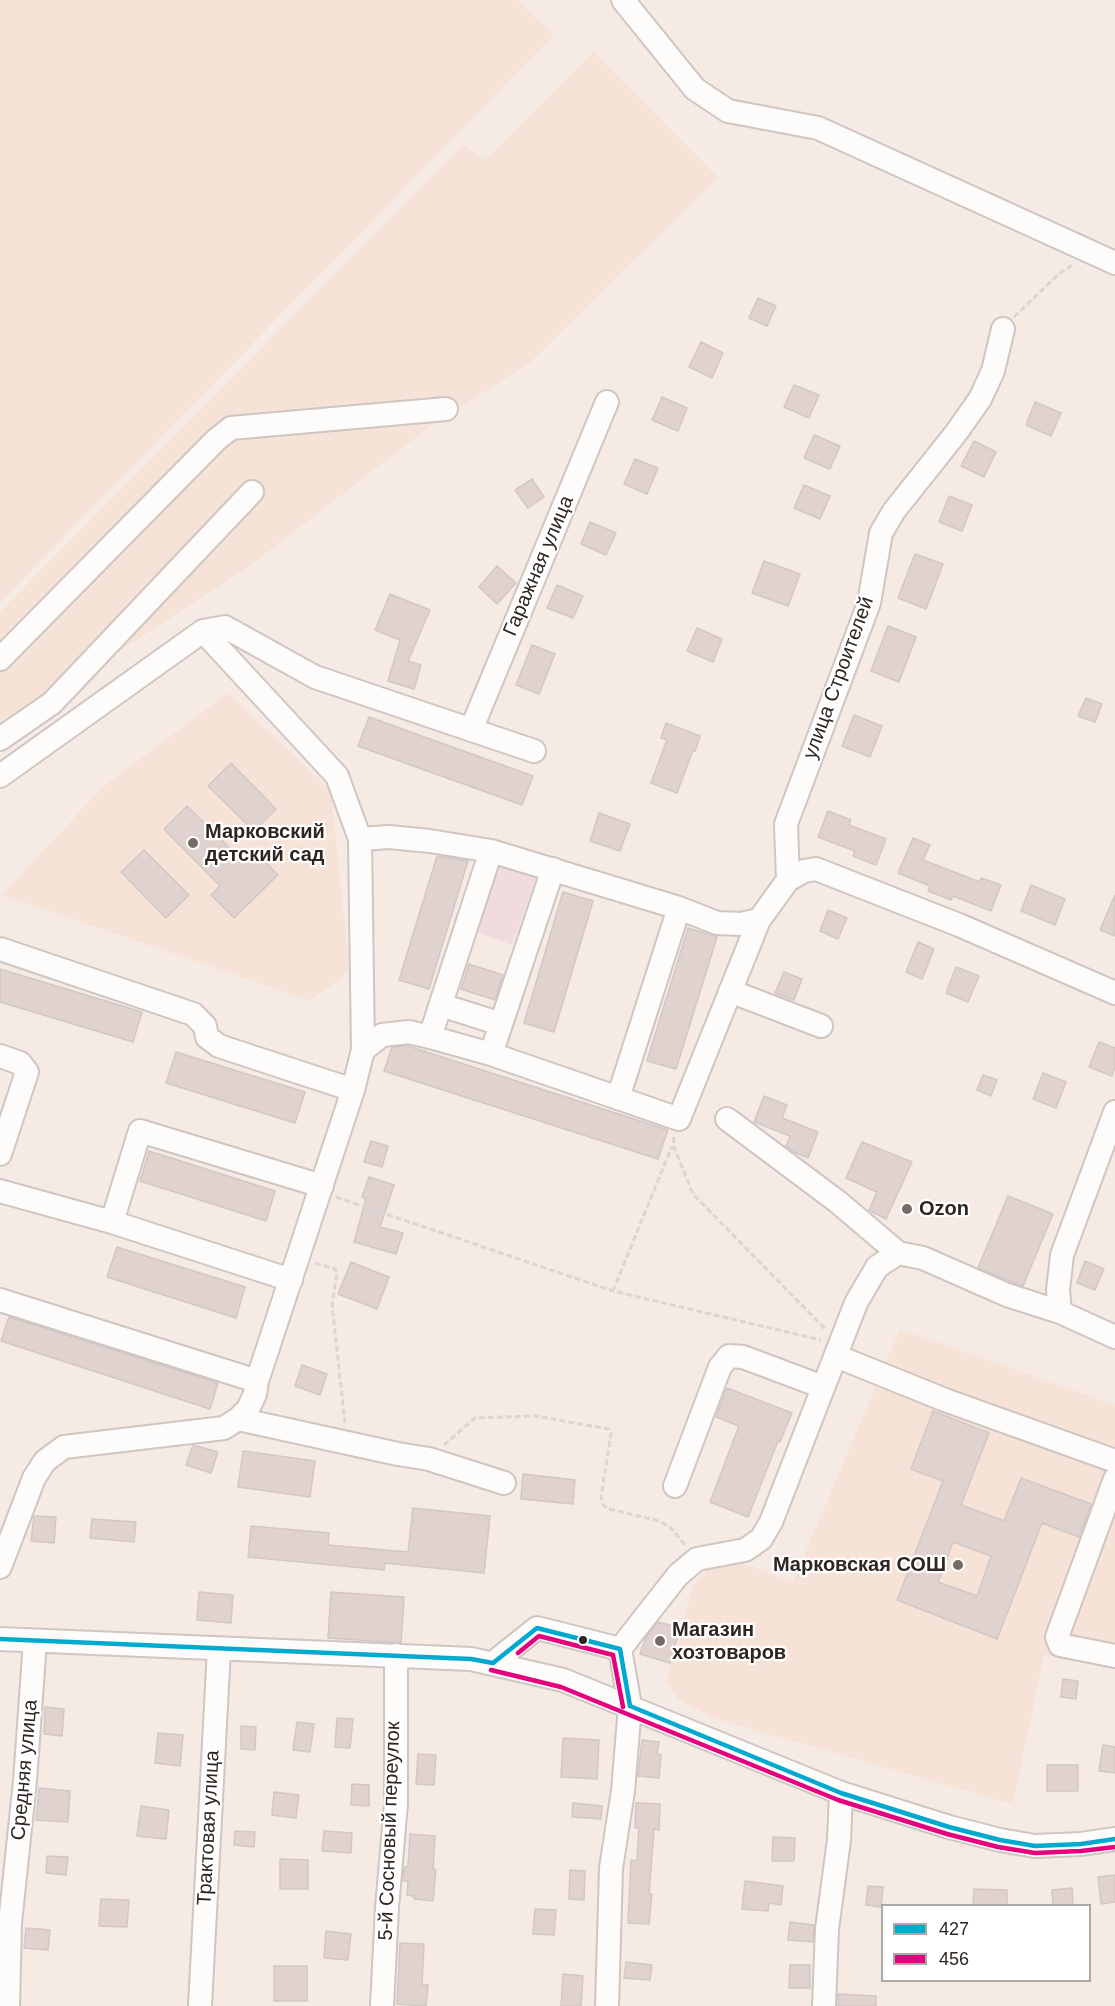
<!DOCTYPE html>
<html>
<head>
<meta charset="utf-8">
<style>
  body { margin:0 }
  #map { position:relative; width:1115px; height:2006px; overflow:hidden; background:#f5eae4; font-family:Arial,sans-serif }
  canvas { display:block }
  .legend { position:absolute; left:881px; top:1904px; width:210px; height:78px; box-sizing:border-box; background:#fff; border:2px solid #aba8a6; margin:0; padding:8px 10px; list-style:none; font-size:18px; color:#2e2621 }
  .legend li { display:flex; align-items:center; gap:12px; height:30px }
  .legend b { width:30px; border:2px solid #aba8a6 }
</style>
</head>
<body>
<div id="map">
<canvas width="1115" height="2006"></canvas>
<ul class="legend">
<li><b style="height:8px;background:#00a9ce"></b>427</li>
<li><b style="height:8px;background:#e5007d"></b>456</li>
</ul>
</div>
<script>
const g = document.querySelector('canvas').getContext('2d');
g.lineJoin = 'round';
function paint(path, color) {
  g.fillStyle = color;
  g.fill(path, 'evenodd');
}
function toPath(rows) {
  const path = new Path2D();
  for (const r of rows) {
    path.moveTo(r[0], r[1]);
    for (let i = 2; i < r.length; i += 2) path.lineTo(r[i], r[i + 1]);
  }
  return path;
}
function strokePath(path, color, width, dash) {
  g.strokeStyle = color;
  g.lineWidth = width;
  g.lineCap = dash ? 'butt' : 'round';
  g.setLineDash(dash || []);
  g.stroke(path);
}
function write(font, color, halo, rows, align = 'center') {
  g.font = font + ' Arial,sans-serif';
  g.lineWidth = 4.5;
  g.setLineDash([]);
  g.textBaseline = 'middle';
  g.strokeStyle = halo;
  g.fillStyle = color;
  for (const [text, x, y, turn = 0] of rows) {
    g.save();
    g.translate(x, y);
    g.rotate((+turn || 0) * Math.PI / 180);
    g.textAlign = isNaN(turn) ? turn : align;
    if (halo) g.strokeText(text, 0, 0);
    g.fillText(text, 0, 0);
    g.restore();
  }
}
const built = toPath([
  [0,0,517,0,554,35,0,602],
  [594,52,718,178,528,364,433,424,248,567,34,707,0,735,0,612,463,145,485,160],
  [228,693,331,791,349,968,340,980,309,1000,2,895,104,786],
  [900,1329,1115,1405,1115,1648,1078,1660,1044,1655,1013,1804,716,1719,678,1699,666,1682,694,1584,708,1570,731,1559,793,1582]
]);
const green = toPath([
  [498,865,536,878,512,945,474,931]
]);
const building = toPath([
  [758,298,776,306,767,326,749,318,758,298],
  [701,342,723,353,712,378,689,367,701,342],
  [794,385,819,395,809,418,784,407,794,385],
  [662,397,687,408,678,431,652,420,662,397],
  [1035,402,1061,413,1051,436,1026,425,1035,402],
  [814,435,840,446,830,469,804,458,814,435],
  [974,441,996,452,984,477,961,466,974,441],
  [635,459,658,468,647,494,624,484,635,459],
  [532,479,544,497,528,508,515,490,532,479],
  [804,485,830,496,820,519,794,508,804,485],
  [949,496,972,505,962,531,939,522,949,496],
  [590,522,616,533,606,555,581,544,590,522],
  [915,554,943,564,926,609,898,598,915,554],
  [764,561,800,574,788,606,752,593,764,561],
  [497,566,516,583,497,604,479,587,497,566],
  [557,585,583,596,573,618,547,608,557,585],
  [390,594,430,610,408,661,421,665,414,689,388,681,400,640,375,630,390,594],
  [888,626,916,637,899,682,871,671,888,626],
  [697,628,722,639,713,662,687,651,697,628],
  [532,645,555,654,539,694,516,685,532,645],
  [1086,698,1102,704,1095,722,1078,716,1086,698],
  [854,715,882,726,870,757,842,746,854,715],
  [369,717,533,776,522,805,358,746,369,717],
  [666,723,700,736,695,751,693,750,677,793,651,783,667,740,661,738,666,723],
  [231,763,276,809,254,831,208,786,231,763],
  [187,806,245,863,256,852,278,875,234,918,211,895,220,886,164,829,187,806],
  [828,811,851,820,849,825,886,839,876,865,853,856,855,851,818,837,828,811],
  [599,813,630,824,620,851,590,841,599,813],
  [913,838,930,845,923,860,980,882,981,878,1001,885,991,911,953,896,951,900,928,891,930,886,898,873,913,838],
  [144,850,189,895,166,918,121,872,144,850],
  [437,856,468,861,429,989,399,980,437,856],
  [1031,885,1065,899,1055,925,1021,911,1031,885],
  [563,892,593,901,554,1032,524,1023,563,892],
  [1115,895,1115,936,1100,930,1115,895],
  [828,910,847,918,838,939,820,931,828,910],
  [688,928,717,937,676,1069,647,1061,688,928],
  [918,942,934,949,922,979,906,972,918,942],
  [469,964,503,975,495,1000,461,989,469,964],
  [956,967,979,976,968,1002,946,993,956,967],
  [0,969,142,1012,133,1042,0,1002,0,969],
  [784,972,802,979,794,1000,775,993,784,972],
  [1099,1042,1115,1048,1115,1067,1112,1076,1089,1067,1099,1042],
  [408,1046,668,1130,658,1159,384,1071,392,1047,408,1046],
  [176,1052,305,1092,295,1123,166,1083,176,1052],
  [1043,1073,1066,1082,1056,1108,1033,1099,1043,1073],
  [983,1075,997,1080,991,1096,977,1090,983,1075],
  [764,1096,787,1105,782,1118,818,1132,808,1158,794,1152,786,1146,790,1136,754,1122,764,1096],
  [371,1141,388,1146,382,1167,364,1162,371,1141],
  [862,1142,912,1162,886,1219,869,1210,877,1192,846,1178,862,1142],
  [149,1151,275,1191,266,1221,140,1181,149,1151],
  [369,1177,394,1185,380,1227,403,1233,396,1254,354,1242,366,1199,362,1197,369,1177],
  [1008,1196,1053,1214,1023,1286,978,1268,1008,1196],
  [117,1247,245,1287,236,1318,107,1277,117,1247],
  [1085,1261,1104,1269,1095,1290,1077,1283,1085,1261],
  [351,1262,389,1277,377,1309,338,1294,351,1262],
  [9,1317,218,1383,210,1409,1,1341,9,1317],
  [302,1365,327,1374,320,1395,295,1386,302,1365],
  [727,1388,792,1413,780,1442,778,1441,748,1517,710,1502,739,1426,716,1417,727,1388],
  [933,1411,989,1433,961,1505,1004,1521,1021,1478,1091,1504,1079,1537,1042,1523,997,1639,897,1600,943,1481,911,1469,933,1411],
  [953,1542,991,1556,977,1596,938,1582,953,1542],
  [193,1445,218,1452,211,1473,186,1465,193,1445],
  [243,1451,315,1461,310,1497,238,1487,243,1451],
  [523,1474,575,1480,573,1504,521,1499,523,1474],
  [413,1508,490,1516,484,1573,385,1563,384,1570,248,1557,251,1526,329,1533,328,1545,408,1552,413,1508],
  [34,1516,56,1517,54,1543,31,1541,34,1516],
  [92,1519,136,1522,134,1542,90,1538,92,1519],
  [199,1592,233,1595,231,1623,197,1620,199,1592],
  [331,1592,404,1597,401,1643,328,1638,331,1592],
  [658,1622,680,1628,670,1663,640,1654,645,1639,658,1622],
  [1063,1679,1078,1681,1076,1699,1061,1697,1063,1679],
  [45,1707,64,1709,62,1736,44,1734,45,1707],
  [337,1718,353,1719,350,1748,335,1747,337,1718],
  [297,1722,314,1724,310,1752,293,1750,297,1722],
  [241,1726,256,1727,255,1750,241,1749,241,1726],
  [158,1733,183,1735,180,1766,155,1763,158,1733],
  [563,1738,599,1740,597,1779,561,1777,563,1738],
  [642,1740,659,1742,657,1754,661,1755,659,1778,638,1776,642,1740],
  [1103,1745,1115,1747,1115,1773,1099,1771,1103,1745],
  [418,1754,436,1755,434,1785,416,1784,418,1754],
  [1047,1765,1078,1765,1078,1791,1047,1791,1047,1765],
  [352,1784,369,1785,369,1806,351,1805,352,1784],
  [39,1788,70,1791,68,1822,36,1820,39,1788],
  [274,1792,299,1795,296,1818,272,1815,274,1792],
  [573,1803,602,1806,601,1819,572,1817,573,1803],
  [636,1803,660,1804,659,1830,654,1829,649,1894,652,1894,649,1924,628,1923,631,1860,637,1861,639,1828,635,1828,636,1803],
  [141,1806,169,1810,166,1839,137,1836,141,1806],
  [235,1831,255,1832,254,1847,234,1845,235,1831],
  [324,1831,352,1833,351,1853,322,1851,324,1831],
  [410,1834,435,1836,433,1869,436,1870,433,1901,414,1899,414,1896,407,1895,408,1881,403,1881,404,1867,408,1867,410,1834],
  [773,1837,795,1838,794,1861,772,1861,773,1837],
  [47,1856,68,1857,66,1875,46,1873,47,1856],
  [280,1859,308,1860,308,1889,280,1889,280,1859],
  [570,1870,585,1871,584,1900,569,1899,570,1870],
  [1115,1875,1115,1902,1101,1904,1098,1877,1115,1875],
  [745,1881,783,1886,781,1905,769,1903,768,1911,742,1909,745,1881],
  [868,1886,883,1887,881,1907,866,1905,868,1886],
  [1072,1888,1073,1905,1053,1905,1052,1890,1072,1888],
  [974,1889,1007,1890,1007,1905,973,1905,974,1889],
  [101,1899,129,1900,127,1927,99,1926,101,1899],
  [535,1909,556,1910,554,1935,533,1934,535,1909],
  [790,1922,814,1925,813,1942,788,1940,790,1922],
  [26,1928,50,1930,48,1950,24,1948,26,1928],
  [326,1931,351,1934,348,1960,324,1958,326,1931],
  [400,1943,424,1944,422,1985,428,1985,426,2006,397,2004,400,1943],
  [626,1962,652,1965,650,1980,624,1978,626,1962],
  [790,1965,810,1965,810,1988,789,1988,790,1965],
  [274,1966,307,1966,307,2001,274,2001,274,1966],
  [563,1974,583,1976,581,2006,561,2006,563,1974],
  [838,1994,876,1996,876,2006,838,2006,838,1994]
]);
const path = toPath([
  [1014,317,1060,273,1074,264],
  [674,1137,673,1145,693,1194,826,1330],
  [336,1197,613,1291,821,1340],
  [315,1263,335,1269,337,1273,332,1305,345,1423],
  [613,1291,672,1146],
  [444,1445,475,1418,535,1416,609,1429,611,1434,601,1497,603,1505,609,1509,659,1521,670,1527,686,1546]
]);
const minor = toPath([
  [623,0,695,89,728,111,818,128,1115,263],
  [203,631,337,776,360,839,389,837,430,841,491,851,679,908,717,923,741,924,759,920],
  [0,659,216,440,231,428,446,409],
  [471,730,607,402],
  [0,739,52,703,252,492],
  [0,776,203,631,225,627,315,677,534,751],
  [788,880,786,824,869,603,881,533,894,511,956,433,980,399,993,371,1003,329],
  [0,949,193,1014,205,1026,207,1037,219,1046,353,1090],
  [730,991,821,1026],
  [441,1005,501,1024],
  [430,1037,491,851],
  [363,1050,382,1035,409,1032,430,1037,491,1054,679,1119,759,920,788,880,804,871,816,869,959,925,1115,993],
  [491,1054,553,869],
  [0,1056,20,1063,27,1072,0,1154],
  [618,1098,679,908],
  [1115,1112,1062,1255,1058,1290,1060,1312,1115,1337],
  [727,1119,838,1202,898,1253],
  [0,1191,112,1222],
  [291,1280,112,1222,140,1131,322,1186],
  [0,1300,257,1381],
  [836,1356,945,1400,1115,1461],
  [238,1419,398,1454,429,1459,504,1483],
  [1115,1479,1057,1637,1060,1645,1115,1656],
  [675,1486,720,1367,729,1356,743,1357,823,1387],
  [0,1567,34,1478,45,1461,64,1447,224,1428,238,1419,248,1409,255,1394,257,1381,353,1090,363,1050,360,839],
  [0,1639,471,1659,563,1680,841,1793,949,1827,1000,1840,1035,1846,1081,1844,1115,1839],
  [620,1649,678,1575,697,1559,745,1550,761,1539,771,1522,856,1303,877,1267,898,1253,923,1258,1007,1295,1060,1312],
  [493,1663,537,1628,620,1649,630,1706,623,1791,611,1868,607,2006],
  [8,2006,10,1923,25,1781,35,1641],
  [200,2006,219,1649],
  [382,2006,387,1908,396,1803,396,1655],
  [824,2006,827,1929,839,1840,841,1793]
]);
const bus1 = toPath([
  [0,1639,471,1659,493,1663],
  [493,1663,537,1628,620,1649,630,1706],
  [630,1706,841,1793,949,1827,1000,1840,1035,1846,1081,1844,1115,1839]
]);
const bus2 = toPath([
  [518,1653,539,1636,613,1655,623,1707],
  [491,1670,561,1687,838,1800,947,1834,998,1847,1035,1853,1081,1851,1115,1847]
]);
const markers = [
  [193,843,6,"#746b65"],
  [907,1209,6,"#746b65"],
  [958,1565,6,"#746b65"],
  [583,1640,5,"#2e2621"],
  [660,1641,6,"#746b65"]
];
const streetNames = [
  ["Гаражная улица",539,566,-67],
  ["улица Строителей",839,678,-70],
  ["Средняя улица",25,1770,-85],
  ["Трактовая улица",209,1828,-87],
  ["5-й Сосновый переулок",390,1831,-88]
];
const poiNames = [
  ["Марковский",205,832],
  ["детский сад",205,855],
  ["Ozon",919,1209],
  ["Марковская СОШ",946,1565,"right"],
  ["Магазин",672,1630],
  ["хозтоваров",672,1653]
];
paint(built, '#f6e2d6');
paint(green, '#f2dbdd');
paint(building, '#e0d3cf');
strokePath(building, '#d1c7c4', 1.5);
strokePath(minor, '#cfc6c1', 26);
strokePath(path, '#d9d6d4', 3, [6, 3]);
strokePath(minor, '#fefcfb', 22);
strokePath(bus1, '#00a9ce', 4.5);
strokePath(bus2, '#e5007d', 4.5);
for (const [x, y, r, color] of markers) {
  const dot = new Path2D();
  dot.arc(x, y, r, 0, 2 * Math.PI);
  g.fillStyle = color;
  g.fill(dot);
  strokePath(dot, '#fff', 2);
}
write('20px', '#2e2621', '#fff', streetNames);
write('bold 20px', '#2e2621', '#fff', poiNames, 'left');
</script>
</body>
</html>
